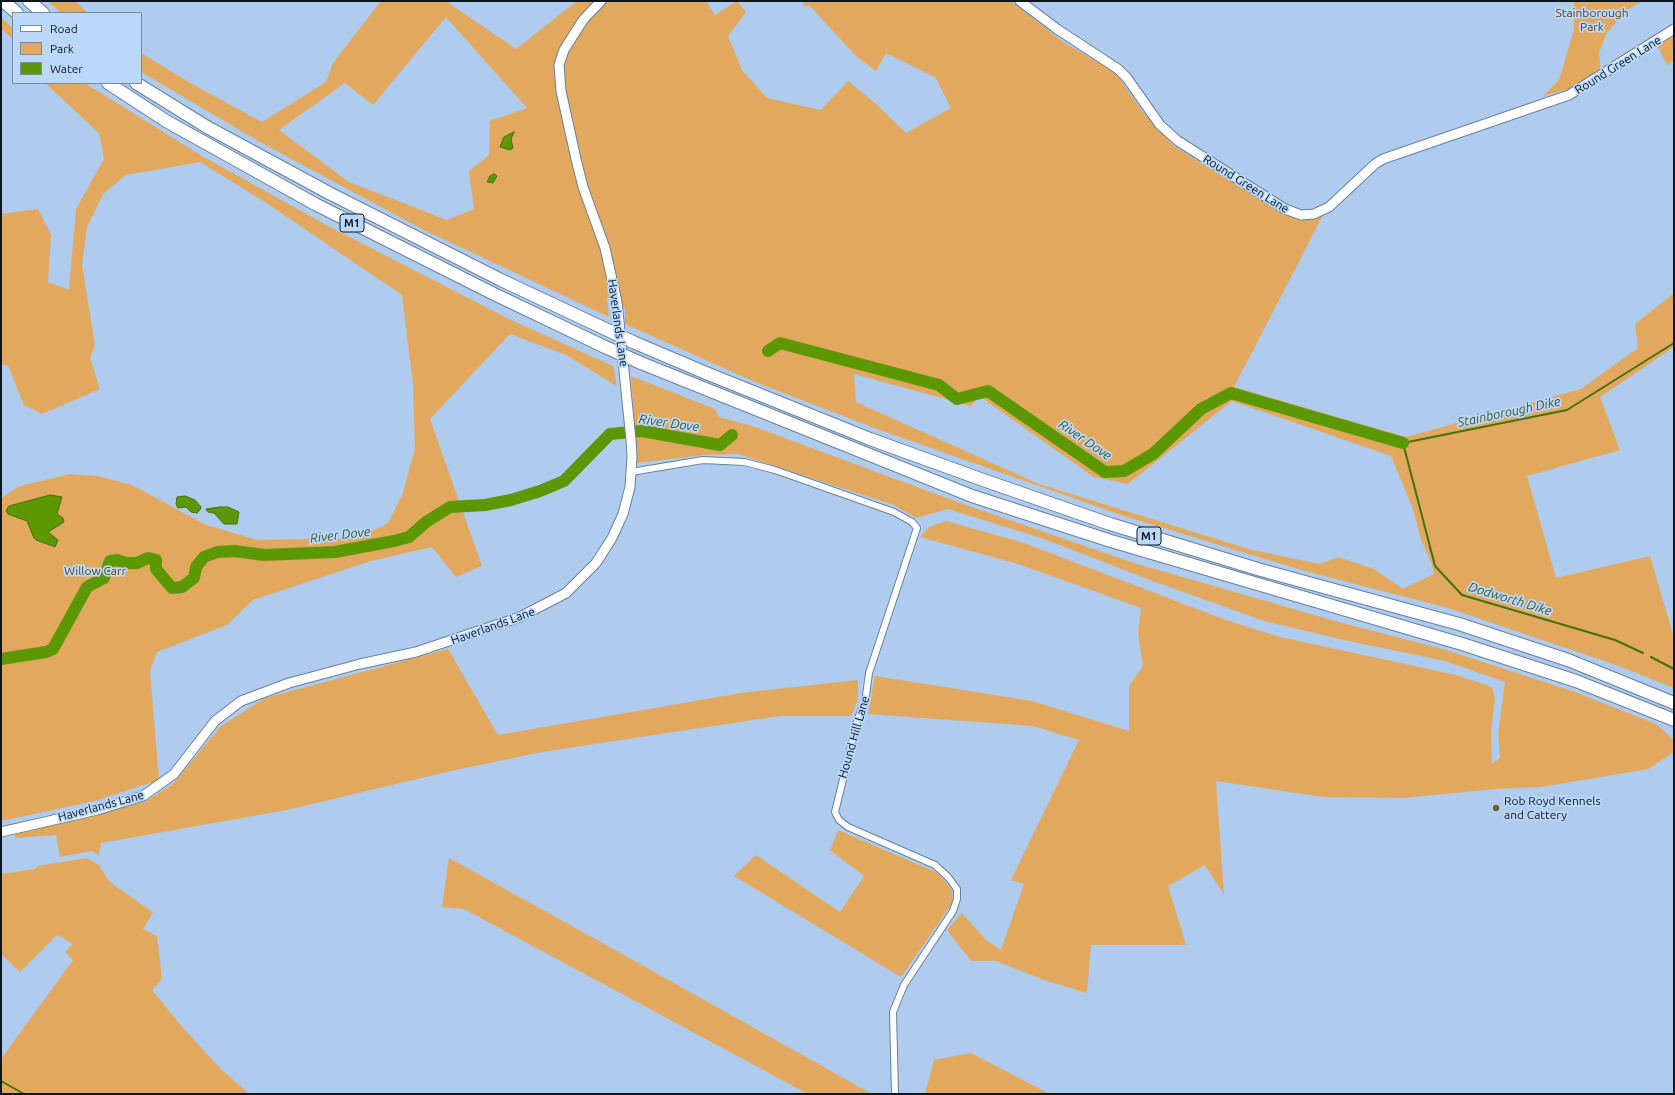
<!DOCTYPE html>
<html>
<head>
<meta charset="utf-8">
<style>
  body { margin:0 }
  #map { position:relative; width:1675px; height:1095px; overflow:hidden; background:#afcbed; font-family:Ubuntu,sans-serif }
  canvas { display:block }
  .frame { position:absolute; inset:0; border:2px solid #0b1621; pointer-events:none }
  .legend { position:absolute; left:12px; top:12px; width:130px; height:72px; box-sizing:border-box; background:#bbd8fa; border:1px solid #758aa3; margin:0; padding:5px 7px; list-style:none; font-size:12px; color:#0b1621 }
  .legend li { display:flex; align-items:center; gap:8px; height:20px }
  .legend b { width:20px; border:1px solid #758aa3 }
</style>
</head>
<body>
<div id="map">
<canvas width="1675" height="1095"></canvas>
<div class="frame"></div>
<ul class="legend">
<li><b style="height:5px;background:#fff"></b>Road</li>
<li><b style="height:11px;background:#e2a95e"></b>Park</li>
<li><b style="height:11px;background:#5c9803"></b>Water</li>
</ul>
</div>
<script>
const g = document.querySelector('canvas').getContext('2d');
g.lineJoin = 'round';
function paint(path, color) {
  g.fillStyle = color;
  g.fill(path, 'evenodd');
}
function toPath(rows) {
  const path = new Path2D();
  for (const r of rows) {
    path.moveTo(r[0], r[1]);
    for (let i = 2; i < r.length; i += 2) path.lineTo(r[i], r[i + 1]);
  }
  return path;
}
function strokePath(path, color, width, dash) {
  g.strokeStyle = color;
  g.lineWidth = width;
  g.lineCap = dash ? 'butt' : 'round';
  g.setLineDash(dash || []);
  g.stroke(path);
}
function write(font, color, halo, rows, align = 'center') {
  g.font = font + ' Ubuntu,sans-serif';
  g.lineWidth = 3.5;
  g.setLineDash([]);
  g.textBaseline = 'middle';
  g.strokeStyle = halo;
  g.fillStyle = color;
  for (const [text, x, y, turn = 0] of rows) {
    g.save();
    g.translate(x, y);
    g.rotate((+turn || 0) * Math.PI / 180);
    g.textAlign = isNaN(turn) ? turn : align;
    if (halo) g.strokeText(text, 0, 0);
    g.fillText(text, 0, 0);
    g.restore();
  }
}
const green = toPath([
  [47,1,75,1,88,13,61,13],
  [381,1,447,1,454,7,516,49,577,1,706,1,715,15,737,1,746,12,728,36,742,70,767,98,821,110,848,81,875,103,906,133,951,108,935,77,886,53,876,71,857,57,809,5,806,7,801,1,1011,1,1063,42,1115,72,1142,111,1174,146,1276,210,1301,221,1323,215,1234,387,1406,437,1581,389,1638,348,1635,324,1674,293,1674,347,1600,397,1620,450,1527,476,1556,578,1650,556,1674,638,1674,688,1616,665,1448,608,1305,571,1121,515,877,429,755,382,625,324,625,309,607,297,609,317,424,230,258,141,141,72,141,53,192,84,262,122,326,82,333,63],
  [446,17,527,108,490,121,489,155,469,171,474,209,447,220,349,182,279,130,345,83,373,105],
  [854,374,971,406,979,396,1094,477,1128,484,1232,401,1391,456,1413,509,1421,540,1432,564,1434,574,1403,589,1374,569,1338,557,1320,564,1252,550,1039,484,856,402],
  [1574,1,1642,1,1627,10,1606,34,1599,53,1601,71,1573,88,1543,96,1559,80,1574,30],
  [1,17,13,29,13,39,1,29],
  [1674,35,1674,60,1667,65,1657,45],
  [45,83,85,83,202,156,332,228,511,320,613,366,617,386,566,355,510,334,430,419,482,566,456,577,432,547,371,561,253,600,227,625,157,652,150,671,159,780,95,801,1,821,1,498,20,486,70,474,97,476,132,485,206,525,258,540,358,538,388,523,403,493,415,448,413,384,402,295,265,202,200,162,126,175,103,194,87,227,82,265,95,345,90,358,100,389,42,414,24,405,8,366,1,364,1,214,38,209,51,235,48,282,69,290,76,209,104,159,99,133],
  [631,376,715,409,719,417,752,426,963,504,1134,563,1335,621,1446,650,1575,692,1656,724,1674,740,1674,752,1648,769,1541,787,1496,789,1404,798,1323,797,1216,781,1224,895,1205,865,1168,886,1186,945,1091,945,1087,993,1044,980,996,961,971,961,947,930,962,913,986,940,1001,950,1024,884,1011,880,1079,740,1033,726,868,714,875,676,1032,701,1129,731,1129,686,1143,666,1138,633,1141,608,1018,564,920,537,929,527,946,521,1024,543,1223,619,1280,637,1456,675,1492,687,1495,697,1491,732,1492,764,1500,758,1498,734,1505,682,1445,661,1344,640,1264,621,1150,580,1044,539,948,509,916,518,894,505,738,454,703,455,637,463],
  [448,649,498,735,741,693,858,680,858,700,851,716,780,716,542,752,451,771,287,810,101,843,99,855,92,851,60,857,56,835,15,838,15,832,145,802,173,784,221,726,265,698],
  [838,830,938,873,952,890,953,902,901,977,734,876,756,855,840,912,864,876,830,850],
  [87,858,99,865,108,880,118,888,153,912,143,929,157,936,162,979,152,990,183,1028,220,1068,249,1094,1,1094,1,1059,73,960,65,952,73,944,57,935,20,972,1,954,1,874,35,869,38,866],
  [449,858,615,950,872,1094,808,1094,464,909,442,907],
  [971,1053,1050,1094,925,1094,934,1060]
]);
const water = toPath([
  [514,132,511,139,513,148,510,150,500,147,504,137,514,132],
  [494,174,497,176,493,183,487,182,490,176,494,174],
  [50,495,62,497,57,514,63,518,64,522,48,532,58,540,55,547,36,540,34,538,27,521,8,514,6,511,9,506,50,495],
  [185,496,195,500,201,507,200,510,197,513,191,512,186,507,178,508,176,504,177,497,185,496],
  [220,507,228,507,239,512,237,524,224,524,214,513,208,512,206,509,220,507]
]);
const stream = toPath([
  [1643,653,1615,640,1462,595,1435,566,1403,443,1567,410,1674,343],
  [1651,657,1674,669],
  [1,1081,24,1094]
]);
const river = toPath([
  [768,351,780,343,939,385,957,399,988,391,1105,472,1124,471,1153,454,1201,409,1231,393,1403,443],
  [1,659,46,652,53,649,87,587,104,578,110,561,117,560,126,563,137,563,148,558,156,560,156,569,172,588,182,587,194,578,196,567,204,557,217,552,235,551,264,555,335,552,394,541,409,537,426,522,450,507,485,505,511,500,540,491,564,481,610,434,642,431,720,445,732,435]
]);
const street = toPath([
  [631,472,703,460,744,462,775,470,894,512,912,522,917,528,869,673,865,703,858,718,835,812,839,820,848,827,935,865,948,877,957,889,957,899,953,911,904,985,893,1012,895,1094]
]);
const secondary = toPath([
  [1020,1,1057,29,1118,69,1127,78,1160,125,1178,141,1285,209,1301,215,1314,214,1329,207,1375,164,1383,159,1569,95,1674,29],
  [1,832,97,810,143,796,174,774,215,721,241,701,289,683,360,664,416,652,520,617,566,593,596,563,612,538,623,514,630,487,632,457,631,440,617,302,605,248,583,187,576,159,561,91,559,65,564,50,583,20,601,1]
]);
const highway = toPath([
  [3,1,17,13],
  [29,1,43,13],
  [108,83,166,121,315,204,494,294,605,347],
  [136,83,207,127,329,193,501,280,599,326],
  [633,342,706,373,870,439,986,481,1110,524,1261,570,1459,624,1568,660,1674,703],
  [641,363,972,496,1111,541,1462,644,1576,681,1674,720]
]);
const highwayBridge = toPath([
  [599,326,633,342],
  [605,347,641,363]
]);
const markers = [
  [1496,808,4,"#7a5a30"]
];
const shields = [
  [352,223,24],
  [1149,536,24]
];
const shieldNames = [
  ["M1",352,223],
  ["M1",1149,536]
];
const parkNames = [
  ["Stainborough",1592,13],
  ["Park",1592,27],
  ["Willow Carr",95,571]
];
const streetNames = [
  ["Round Green Lane",1618,65,-32],
  ["Round Green Lane",1246,184,32],
  ["Haverlands Lane",618,323,82],
  ["Haverlands Lane",493,626,-20],
  ["Hound Hill Lane",854,737,-74],
  ["Haverlands Lane",101,806,-15]
];
const poiNames = [
  ["Rob Royd Kennels",1504,801],
  ["and Cattery",1504,815]
];
const waterNames = [
  ["Stainborough Dike",1509,412,-12],
  ["River Dove",669,423,8],
  ["River Dove",1085,440,34],
  ["River Dove",340,535,-7],
  ["Dodworth Dike",1510,599,17]
];
paint(green, '#e2a95e');
paint(water, '#5c9803');
strokePath(water, '#44710c', 1);
strokePath(stream, '#44710c', 2);
strokePath(river, '#5c9803', 12);
strokePath(street, '#66819f', 8);
strokePath(secondary, '#66819f', 11);
strokePath(highway, '#66819f', 14);
strokePath(street, '#fff', 6);
strokePath(secondary, '#fff', 9);
strokePath(highway, '#fff', 12);
strokePath(highwayBridge, '#66819f', 14, []);
strokePath(highwayBridge, '#fff', 12);
for (const [x, y, r, color] of markers) {
  const dot = new Path2D();
  dot.arc(x, y, r, 0, 2 * Math.PI);
  g.fillStyle = color;
  g.fill(dot);
  strokePath(dot, '#bbd8fa', 1.5);
}
for (const [x, y, w] of shields) {
  const box = new Path2D();
  box.roundRect(x - w / 2, y - 9, w, 18, 3);
  g.fillStyle = '#bbd8fa';
  g.fill(box);
  strokePath(box, '#0b1621', 1);
}
write('bold 11px', '#0b1621', null, shieldNames);
write('12px', '#603e08', '#bbd8fa', parkNames);
write('12px', '#0b1621', '#bbd8fa', streetNames);
write('12px', '#0b1621', '#bbd8fa', poiNames, 'left');
write('italic 13px', '#3d5726', '#bbd8fa', waterNames);
</script>
</body>
</html>
